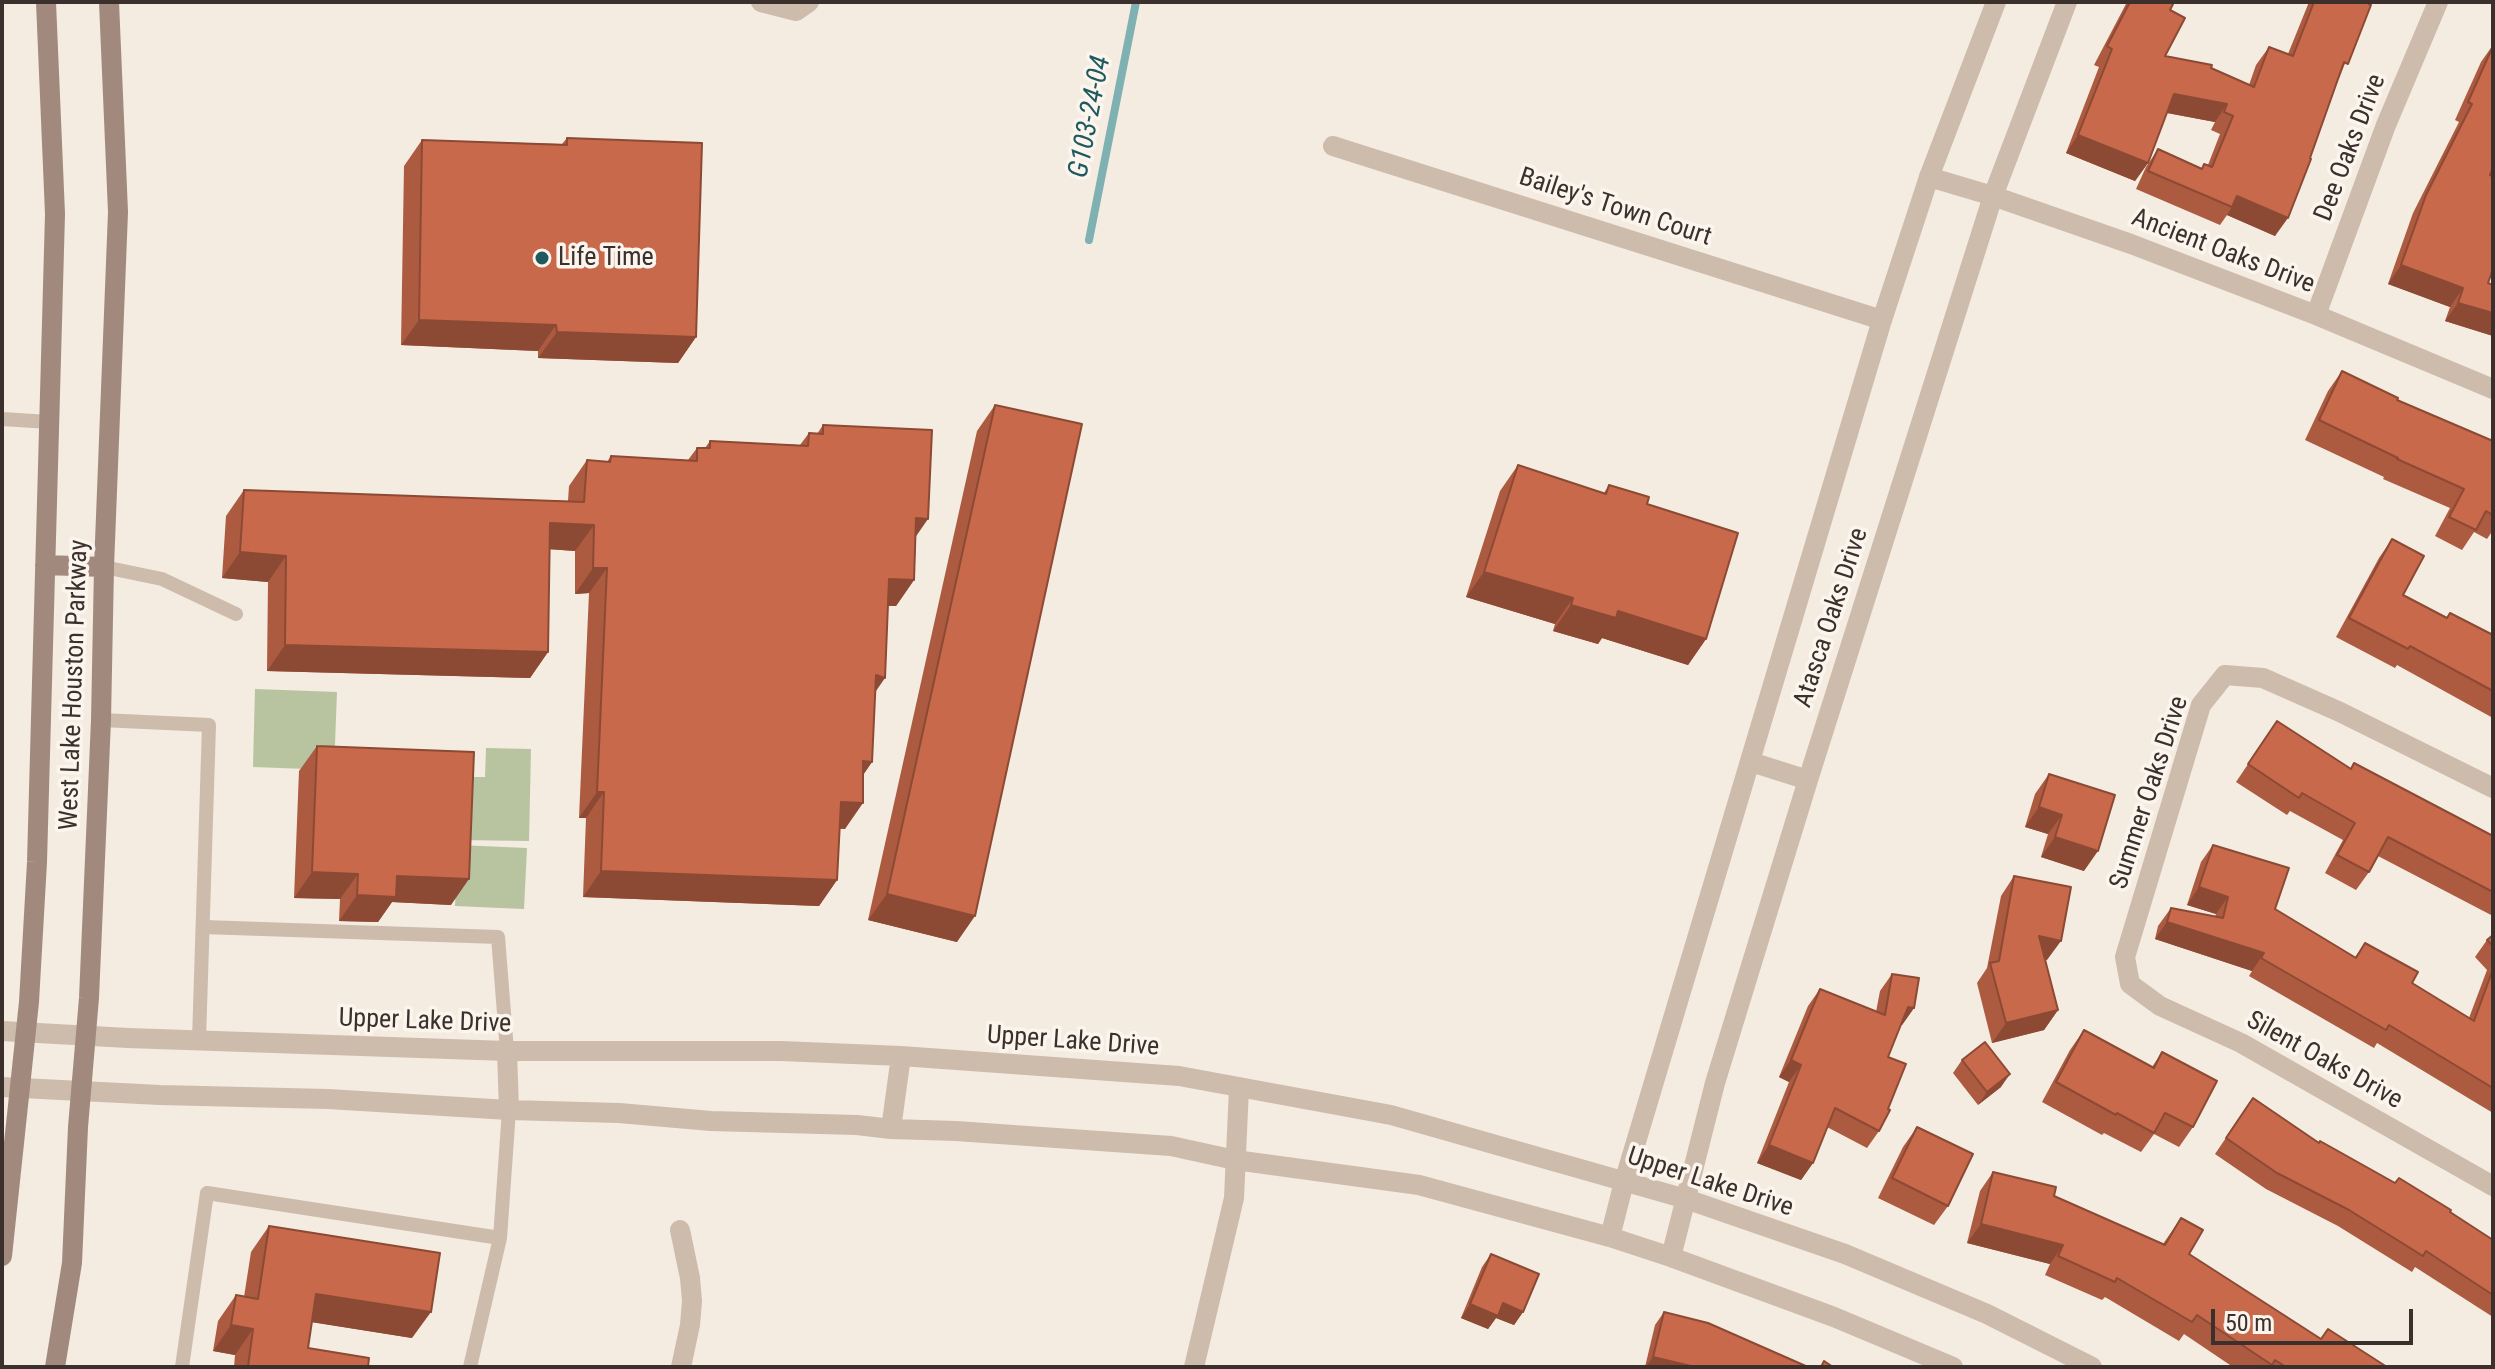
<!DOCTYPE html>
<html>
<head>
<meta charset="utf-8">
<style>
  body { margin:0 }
  #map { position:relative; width:2495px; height:1369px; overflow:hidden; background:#f4ebe1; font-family:"Roboto Condensed",sans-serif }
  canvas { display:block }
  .frame { position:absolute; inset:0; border:4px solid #3b302b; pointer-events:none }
  .scale { position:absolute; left:2211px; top:1309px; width:202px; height:36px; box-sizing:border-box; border:4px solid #3b302b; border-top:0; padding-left:10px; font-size:24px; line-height:28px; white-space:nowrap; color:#3b302b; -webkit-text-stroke:6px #fbf5ee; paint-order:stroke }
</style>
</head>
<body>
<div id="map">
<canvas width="2495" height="1369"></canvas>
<div class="frame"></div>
<div class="scale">50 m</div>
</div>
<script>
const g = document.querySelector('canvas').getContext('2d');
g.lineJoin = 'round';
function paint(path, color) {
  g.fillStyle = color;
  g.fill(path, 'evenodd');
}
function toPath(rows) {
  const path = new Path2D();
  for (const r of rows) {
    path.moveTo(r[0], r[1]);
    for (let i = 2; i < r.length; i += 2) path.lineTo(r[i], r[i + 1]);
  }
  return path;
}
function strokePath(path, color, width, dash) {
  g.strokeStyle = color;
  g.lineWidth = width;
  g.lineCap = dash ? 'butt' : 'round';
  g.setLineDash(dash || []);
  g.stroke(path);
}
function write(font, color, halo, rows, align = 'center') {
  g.font = font + ' "Roboto Condensed",sans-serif';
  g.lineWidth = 7;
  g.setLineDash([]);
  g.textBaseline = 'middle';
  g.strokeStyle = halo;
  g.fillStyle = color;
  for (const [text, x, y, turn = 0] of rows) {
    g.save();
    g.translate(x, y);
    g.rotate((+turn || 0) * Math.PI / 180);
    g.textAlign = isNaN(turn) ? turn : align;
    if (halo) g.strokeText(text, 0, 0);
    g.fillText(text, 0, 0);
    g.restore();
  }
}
const green = toPath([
  [255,689,337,692,334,770,253,767],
  [486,748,531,749,529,841,458,840,459,777,485,777],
  [458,845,527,848,524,909,455,906]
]);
const stream = toPath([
  [1089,240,1136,2]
]);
const service = toPath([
  [2,419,49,422],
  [104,567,162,579,236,614],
  [101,720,209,725,199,1040],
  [203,927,498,937,507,1051],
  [182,1367,207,1193,500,1238],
  [470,1367,500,1238,509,1110]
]);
const minor = toPath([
  [761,2,796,11,809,2],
  [1333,146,1882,320],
  [1929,177,1993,196,2131,244,2316,315,2493,389],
  [2316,315,2386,125,2438,2],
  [2493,788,2340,712,2263,678,2225,675,2201,705,2125,957,2130,984,2160,1006,2241,1043,2493,1186],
  [680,1230,690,1278,692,1301,690,1325,681,1367],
  [1194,1367,1234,1198,1239,1088]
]);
const tertiary = toPath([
  [1751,762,1808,780],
  [2,1031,128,1038,507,1051,781,1051,901,1056,1179,1076,1391,1115,1686,1199,1845,1254,1987,1314,2092,1367],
  [507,1051,509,1110],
  [2,1087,160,1095,328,1099,509,1110,619,1113,711,1121,857,1125,891,1129,956,1131,1171,1146,1235,1160,1419,1185,1610,1237,1671,1257,1834,1317,1953,1367],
  [891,1129,901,1056],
  [1610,1237,1624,1182,1882,320,1929,177,1996,2],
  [1671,1257,1715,1083,1808,780,1993,196,2067,2]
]);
const secondary = toPath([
  [45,565,104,567],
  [2,1256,29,1002,37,862,55,214,46,2],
  [55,1367,72,1263,78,1127,89,998,101,720,104,567,118,212,109,2]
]);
const wall = toPath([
  [2127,2,2174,2,2170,10,2165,56,2211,68,2249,85,2256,65,2269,47,2288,54,2309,2,2370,2,2275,236,2227,215,2220,225,2136,189,2146,167,2158,149,2201,169,2204,164,2208,165,2220,134,2211,130,2215,122,2167,113,2148,163,2135,181,2066,153,2099,67,2094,65],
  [2493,45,2488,283,2493,285,2493,336,2445,321,2450,307,2388,284,2413,213,2459,122,2455,120,2481,62],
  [567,138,696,337,678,363,538,358,538,351,401,345,404,166,422,140,562,144],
  [2342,371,2397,400,2493,441,2493,530,2487,539,2474,532,2462,550,2435,536,2450,508,2383,479,2384,477,2305,440,2328,391],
  [995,405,957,942,868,920,977,431],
  [823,425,916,537,914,580,896,606,888,606,875,691,872,762,863,775,845,829,840,828,837,880,819,906,583,897,586,818,579,818,589,593,575,594,575,551,549,549,548,652,530,678,267,671,268,582,222,578,226,516,244,490,568,501,569,486,587,460,607,462,611,456,688,460,697,448,705,448,710,441,800,445,809,433,817,434],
  [1518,465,1604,493,1609,485,1647,504,1706,639,1688,665,1602,638,1598,644,1553,631,1555,624,1466,597,1500,491],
  [2392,539,2403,595,2447,618,2450,613,2493,635,2493,718,2397,665,2395,668,2336,637,2379,558],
  [2265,739,2350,769,2354,763,2493,836,2493,916,2378,856,2369,872,2356,890,2325,873,2343,840,2290,811,2287,815,2236,782],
  [317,746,451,905,392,902,378,922,339,921,340,899,294,898,299,771],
  [2049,774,2084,871,2041,857,2048,834,2025,827,2035,794],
  [2213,845,2275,909,2355,957,2365,943,2412,983,2469,1018,2487,970,2475,957,2487,940,2493,935,2493,1113,2377,1043,2374,1048,2249,976,2252,971,2155,939,2158,926,2171,908,2215,917,2216,914,2187,905,2201,862],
  [2014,876,2047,960,2045,960,2058,1010,2044,1030,1992,1043,1977,983,1987,968,2001,896],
  [1892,974,1914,1008,1902,1025,1901,1025,1888,1057,1879,1131,1867,1148,1827,1127,1813,1163,1801,1180,1757,1163,1789,1082,1779,1077,1808,1006,1820,989,1876,1012,1880,991],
  [2084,1030,2152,1067,2162,1052,2193,1127,2179,1147,2154,1134,2141,1152,2104,1133,2102,1135,2042,1102,2070,1050],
  [1962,1060,2001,1087,1978,1105,1953,1073],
  [2253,1098,2318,1143,2450,1212,2493,1240,2493,1317,2415,1267,2412,1272,2338,1226,2266,1189,2215,1154],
  [1917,1127,1948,1206,1934,1225,1878,1198,1903,1147],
  [1993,1172,2054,1196,2163,1244,2181,1218,2189,1254,2321,1339,2387,1367,2233,1367,2184,1334,2179,1341,2105,1297,2102,1300,2045,1275,2050,1264,1967,1243,1980,1191],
  [269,1226,412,1338,312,1322,308,1348,368,1367,234,1367,235,1355,213,1351,218,1321,236,1295,244,1297,251,1252],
  [1491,1254,1523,1312,1514,1325,1496,1318,1488,1329,1461,1318,1482,1267],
  [1664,1312,1808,1367,1645,1367,1655,1325]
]);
const shadedWall = toPath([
  [2174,94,2227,104,2215,122,2162,112],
  [2078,135,2148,163,2135,181,2066,153],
  [2237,196,2288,218,2275,236,2227,215,2232,207],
  [2401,265,2463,288,2450,307,2388,284],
  [2458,303,2493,313,2493,336,2445,321],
  [419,320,556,325,538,351,401,345],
  [557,332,696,337,678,363,538,358],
  [916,518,928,519,910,545],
  [550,523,594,525,575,551,532,548],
  [240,552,286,556,268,582,222,578],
  [593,568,607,568,589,593,575,594],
  [1484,572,1573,598,1555,624,1466,597],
  [889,579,914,580,896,606,871,605],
  [1571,605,1618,611,1706,639,1688,665,1602,638,1598,644,1553,631],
  [285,645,548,652,530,678,267,671],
  [876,675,885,678,867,704],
  [863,761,872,762,854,788],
  [597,792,604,792,586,818,579,818],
  [841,802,863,803,845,829,823,828],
  [2039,807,2062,815,2048,834,2025,827],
  [2055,837,2098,851,2084,871,2041,857],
  [601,871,837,880,819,906,583,897],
  [312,872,358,874,340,899,294,898],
  [397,876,469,879,451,905,392,902,378,922,339,921,357,895],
  [2199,887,2228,897,2216,914,2187,905],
  [887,894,975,916,957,942,868,920],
  [2167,922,2264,953,2252,971,2155,939],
  [2039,936,2061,941,2047,960,2025,956],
  [1908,1007,1914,1008,1902,1025,1896,1024],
  [2058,1010,2044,1030,1992,1043,2006,1023],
  [1791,1060,1801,1065,1789,1082,1779,1077],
  [2010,1074,2001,1087,1978,1105,1987,1092],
  [1769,1145,1813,1163,1801,1180,1757,1163],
  [1981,1224,2063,1245,2050,1264,1967,1243],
  [316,1294,431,1312,412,1338,298,1320],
  [1503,1303,1523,1312,1514,1325,1496,1318,1488,1329,1461,1318,1470,1304],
  [231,1325,253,1329,235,1355,213,1351],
  [1653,1357,1695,1367,1646,1367]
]);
const building = toPath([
  [2130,2,2174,2,2170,10,2185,18,2165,56,2212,65,2211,68,2254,87,2269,47,2293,56,2314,2,2370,2,2369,4,2371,5,2348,64,2344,62,2310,158,2311,159,2288,218,2237,196,2232,207,2148,171,2158,149,2202,169,2204,164,2212,167,2233,116,2224,112,2227,104,2174,94,2148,163,2078,135,2112,49,2107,46,2130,2],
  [2493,46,2493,168,2490,175,2493,177,2493,269,2488,283,2493,285,2493,313,2458,303,2463,288,2401,265,2426,195,2472,104,2468,102,2493,46],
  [567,138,702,143,696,337,557,332,556,325,419,320,422,140,567,145,567,138],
  [2342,371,2398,398,2397,400,2493,441,2493,515,2486,511,2476,530,2449,517,2464,489,2397,459,2398,458,2319,420,2342,371],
  [995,405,1082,424,975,916,887,894,995,405],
  [823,425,932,430,928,519,916,518,914,580,889,579,885,678,876,675,872,762,863,761,863,803,841,802,837,880,601,871,604,792,597,792,607,568,593,568,594,525,550,523,548,652,285,645,286,556,240,552,244,490,584,502,587,460,610,462,611,456,697,461,697,448,710,448,710,441,808,446,809,433,823,434,823,425],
  [1518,465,1606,494,1609,485,1649,497,1647,504,1738,533,1706,639,1618,611,1616,618,1571,605,1573,598,1484,572,1518,465],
  [2392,539,2424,556,2403,595,2447,618,2450,613,2493,635,2493,691,2410,646,2408,649,2349,618,2392,539],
  [2277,721,2351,769,2354,763,2493,836,2493,892,2388,837,2369,872,2337,855,2355,823,2302,793,2299,798,2248,764,2277,721],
  [317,746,474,752,469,879,397,876,396,897,357,895,358,874,312,872,317,746],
  [2049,774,2115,795,2098,851,2055,837,2062,815,2039,807,2049,774],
  [2213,845,2289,868,2275,909,2356,958,2365,943,2418,972,2412,983,2474,1021,2493,969,2493,1088,2389,1025,2386,1030,2261,958,2264,953,2167,922,2171,908,2223,918,2228,897,2199,887,2213,845],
  [2014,876,2071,887,2061,941,2039,936,2058,1010,2006,1023,1990,963,1999,961,2014,876],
  [2493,935,2493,946,2487,940,2493,935],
  [1892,974,1919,978,1914,1008,1908,1007,1888,1057,1906,1064,1888,1109,1890,1110,1879,1131,1835,1108,1813,1163,1769,1145,1801,1065,1791,1060,1820,989,1885,1015,1892,974],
  [2084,1030,2154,1068,2162,1052,2217,1081,2193,1127,2165,1113,2154,1133,2117,1113,2116,1115,2056,1082,2084,1030],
  [1985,1042,2010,1074,1987,1092,1962,1060,1985,1042],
  [2253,1098,2319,1143,2320,1141,2395,1183,2399,1178,2451,1210,2450,1212,2493,1240,2493,1295,2426,1251,2423,1256,2349,1210,2277,1173,2226,1138,2253,1098],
  [1917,1127,1973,1154,1948,1206,1892,1178,1917,1127],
  [1993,1172,2056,1187,2054,1196,2165,1245,2181,1218,2203,1230,2189,1254,2321,1339,2328,1329,2387,1367,2286,1367,2275,1360,2272,1365,2197,1315,2192,1322,2117,1278,2115,1282,2058,1256,2063,1245,1981,1224,1993,1172],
  [269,1226,440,1253,431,1312,316,1294,308,1348,369,1358,368,1367,248,1367,253,1329,231,1325,236,1295,258,1299,269,1226],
  [1491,1254,1539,1274,1523,1312,1503,1303,1498,1316,1470,1304,1491,1254],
  [1664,1312,1708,1323,1808,1367,1695,1367,1653,1357,1664,1312],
  [1824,1361,1833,1367,1821,1367,1824,1361]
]);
const markers = [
  [542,258,8,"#1f5a5e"]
];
const streetNames = [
  ["Dee Oaks Drive",2351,148,-69],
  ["Bailey's Town Court",1615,208,18],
  ["Ancient Oaks Drive",2223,252,21],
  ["Atasca Oaks Drive",1832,618,-72],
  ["West Lake Houston Parkway",75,685,-88],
  ["Summer Oaks Drive",2150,793,-72],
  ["Upper Lake Drive",425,1022,2],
  ["Upper Lake Drive",1073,1042,4],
  ["Silent Oaks Drive",2324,1061,29],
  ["Upper Lake Drive",1710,1183,18]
];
const poiNames = [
  ["Life Time",558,258]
];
const waterNames = [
  ["G103-24-04",1091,117,-79]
];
paint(green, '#b8c4a0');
strokePath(stream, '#7fb0b2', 8);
strokePath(service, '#cdbbac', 14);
strokePath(minor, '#cdbbac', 20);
strokePath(tertiary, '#cdbbac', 20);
strokePath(secondary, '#a18a7d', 20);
paint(wall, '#ac5a40');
paint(shadedWall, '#8c4a34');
paint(building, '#c8694b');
strokePath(building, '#8c4a34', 2);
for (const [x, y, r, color] of markers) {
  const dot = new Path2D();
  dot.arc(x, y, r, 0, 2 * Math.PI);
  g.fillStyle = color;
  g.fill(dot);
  strokePath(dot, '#fbf5ee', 3);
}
write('26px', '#3b302b', '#fbf5ee', streetNames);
write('26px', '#3b302b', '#fbf5ee', poiNames, 'left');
write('italic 28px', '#1f5a5e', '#fbf5ee', waterNames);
</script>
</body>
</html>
